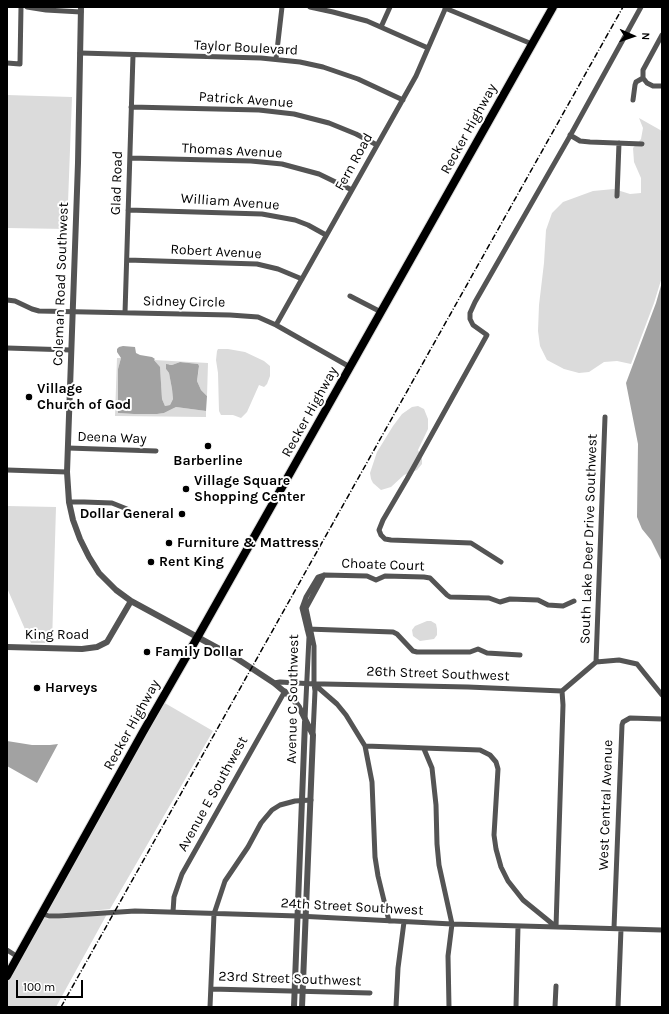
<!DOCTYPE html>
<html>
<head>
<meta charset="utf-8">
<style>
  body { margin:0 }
  #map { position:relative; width:669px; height:1014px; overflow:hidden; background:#fff; font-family:Karla,sans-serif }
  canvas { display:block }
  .frame { position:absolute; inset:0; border:8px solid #000; pointer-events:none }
  .north { position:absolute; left:613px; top:16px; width:40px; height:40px; -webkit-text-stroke:3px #fff; paint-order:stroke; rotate:92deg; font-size:11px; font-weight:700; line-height:16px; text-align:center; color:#000 }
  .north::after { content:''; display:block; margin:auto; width:14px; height:18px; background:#000; clip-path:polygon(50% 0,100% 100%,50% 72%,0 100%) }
  .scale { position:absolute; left:16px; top:980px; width:67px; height:18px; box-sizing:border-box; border:2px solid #000; border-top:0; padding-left:5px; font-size:12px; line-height:14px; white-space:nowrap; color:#000; -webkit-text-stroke:3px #fff; paint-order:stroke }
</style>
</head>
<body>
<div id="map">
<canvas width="669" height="1014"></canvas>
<div class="frame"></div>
<div class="north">N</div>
<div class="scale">100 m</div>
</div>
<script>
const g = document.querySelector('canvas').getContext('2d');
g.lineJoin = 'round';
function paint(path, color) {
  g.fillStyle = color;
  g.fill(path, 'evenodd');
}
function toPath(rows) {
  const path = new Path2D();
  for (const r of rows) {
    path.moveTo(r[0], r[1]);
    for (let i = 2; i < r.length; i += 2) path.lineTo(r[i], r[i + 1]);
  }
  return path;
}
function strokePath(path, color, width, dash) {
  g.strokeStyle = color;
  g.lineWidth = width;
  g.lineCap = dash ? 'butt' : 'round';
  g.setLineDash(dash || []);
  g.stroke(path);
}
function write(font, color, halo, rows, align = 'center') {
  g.font = font + ' Karla,sans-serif';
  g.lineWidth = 4;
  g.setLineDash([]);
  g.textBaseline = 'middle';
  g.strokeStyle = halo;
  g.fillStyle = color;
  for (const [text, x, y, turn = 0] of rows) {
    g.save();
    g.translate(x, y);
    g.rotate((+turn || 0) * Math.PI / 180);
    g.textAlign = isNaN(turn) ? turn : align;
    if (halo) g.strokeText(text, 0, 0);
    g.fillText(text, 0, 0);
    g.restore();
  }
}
const green = toPath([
  [7,95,72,97,67,229,7,228],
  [639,118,662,131,662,277,654,303,631,364,617,361,604,362,589,372,579,373,564,369,547,360,540,346,538,331,539,305,544,263,546,230,552,213,563,202,593,191,614,189,630,194,641,193,641,178,634,162,633,148,641,139,643,128],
  [218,349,228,349,245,352,264,361,270,366,270,376,267,384,264,387,259,385,247,412,241,418,233,415,221,415,219,411,218,373,216,360,217,351],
  [117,358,121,358,118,369,118,413,134,414,157,414,164,413,176,407,206,411,206,417,115,416],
  [154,360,208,363,207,396,201,390,197,381,199,368,198,364,180,362,172,365,169,364,166,369,169,373,172,389,173,399,170,405,165,406,162,399,160,368],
  [418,406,424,409,428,419,428,429,418,450,422,459,422,464,417,470,404,475,391,487,381,490,373,483,371,479,370,473,377,452,393,426,402,414,412,407],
  [7,506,56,507,52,643,31,643,7,588],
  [427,621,431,621,436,624,437,629,437,635,434,639,420,641,413,636,412,630,415,626],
  [163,702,213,731,110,909,58,914,50,914,46,912],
  [107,914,56,1007,7,1007,7,981,44,917,49,919,59,919]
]);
const water = toPath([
  [662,282,662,562,651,540,642,529,637,517,638,444,626,383,656,303],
  [123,346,135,347,136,353,140,355,152,357,155,359,154,360,160,367,162,399,165,406,170,405,173,399,172,389,169,373,166,369,166,364,172,365,180,362,198,364,199,366,197,381,201,390,207,396,206,411,176,407,164,413,157,414,134,414,118,413,118,369,121,358,117,352,117,349,119,347],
  [7,741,32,745,50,745,58,744,37,783,7,766]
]);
const minor = toPath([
  [27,7,46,10,81,12],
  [310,7,333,12,367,21,428,48],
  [445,8,532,44],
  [381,27,390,7],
  [80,53,261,58,300,62,323,67,358,79,403,100],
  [276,59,282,7],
  [7,63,20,64,21,7],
  [643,78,647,83,653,86,662,86],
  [633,100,635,85,636,82,643,78,643,70,662,35],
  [131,107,259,110,294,114,329,123,356,134,377,145],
  [570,135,580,141,590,142,642,144],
  [130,158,251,161,282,164,319,174,352,190],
  [617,196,619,143],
  [128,210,262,214,295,220,308,225,326,235],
  [127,260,257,264,278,269,302,279],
  [350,296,381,312],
  [7,300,15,301,32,309,39,311,230,315,258,317,276,325,350,367],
  [125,313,133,55],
  [276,325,416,76,446,7],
  [7,348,71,350],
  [68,448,156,451],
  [7,470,67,472],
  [69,502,84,502,112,503,127,509],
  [501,562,471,543,391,540,385,539,381,535,379,530,383,520,407,479,487,335,473,325,470,319,470,313,475,302,570,136,641,7],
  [307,629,393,632,397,634,413,651,417,652,470,652,478,649,487,653,520,655],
  [596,662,605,417],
  [596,662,619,660,637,664,662,695],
  [274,683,280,682,314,684,324,684,468,687,562,691,596,662],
  [314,684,337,704,346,715,365,746,372,782,375,857,378,876,389,921],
  [305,719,309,637,302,608,306,597,318,577,324,575,367,576,376,580,385,576,424,577,430,578,447,595,450,597,489,598,500,602,510,599,538,600,548,605,563,606,574,601],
  [313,734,315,691,314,684,314,646,306,608,324,575],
  [365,746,480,750,490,755,496,762,498,769,494,835,496,849,501,867,508,881,523,900,555,926],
  [424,749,432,768,436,805,437,844,439,865,452,924,448,956,449,1007],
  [173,912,174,897,182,874,285,691],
  [43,914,49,916,59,916,135,911,298,916,452,924,662,930],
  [556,927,563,705,562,691],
  [614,928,622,725,623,722,630,718,662,719],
  [7,950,18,957],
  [211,989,370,993],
  [210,1007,214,914,225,881,248,847,261,823,272,810,280,805,295,801,311,800],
  [396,1007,398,968,404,922],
  [516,1007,518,926],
  [555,1007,556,986],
  [618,1007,621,929]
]);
const tertiary = toPath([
  [81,7,78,163,67,472,69,502,73,520,80,539,89,557,99,573,116,590,131,601,236,658,274,683,293,699,299,707,313,735,302,1007],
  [7,647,82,649,97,647,107,642,131,601],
  [294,1007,305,722]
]);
const primary = toPath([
  [7,976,143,732,197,638,553,7]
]);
const rail = toPath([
  [61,1007,623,7]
]);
const markers = [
  [29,397,4,"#000"],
  [208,446,4,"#000"],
  [186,489,4,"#000"],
  [182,514,4,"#000"],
  [169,543,4,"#000"],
  [151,562,4,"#000"],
  [147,652,4,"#000"],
  [37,688,4,"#000"]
];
const streetNames = [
  ["Taylor Boulevard",246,48,3],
  ["Patrick Avenue",246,100,4],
  ["Recker Highway",469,129,-61],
  ["Thomas Avenue",232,151,3],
  ["Fern Road",354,162,-61],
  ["Glad Road",117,183,-88],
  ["William Avenue",230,202,4],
  ["Robert Avenue",216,252,3],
  ["Coleman Road Southwest",61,284,-88],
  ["Sidney Circle",184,302,1],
  ["Recker Highway",310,412,-61],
  ["Deena Way",112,438,2],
  ["South Lake Deer Drive Southwest",589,539,-88],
  ["Choate Court",383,565,2],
  ["King Road",57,635],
  ["26th Street Southwest",438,674,2],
  ["Avenue C Southwest",293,699,-89],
  ["Recker Highway",132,725,-61],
  ["Avenue E Southwest",213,794,-61],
  ["West Central Avenue",606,805,-88],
  ["24th Street Southwest",352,907,3],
  ["23rd Street Southwest",290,979,2]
];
const poiNames = [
  ["Village",37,389],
  ["Church of God",37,405],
  ["Barberline",208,461,"center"],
  ["Village Square",194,481],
  ["Shopping Center",194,497],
  ["Dollar General",174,514,"right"],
  ["Furniture & Mattress",177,543],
  ["Rent King",159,562],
  ["Family Dollar",155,652],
  ["Harveys",45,688]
];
paint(green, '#dbdbdb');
paint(water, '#a2a2a2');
strokePath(primary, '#dbdbdb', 10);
strokePath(minor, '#545454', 5);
strokePath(tertiary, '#545454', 6);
strokePath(primary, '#000', 8);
strokePath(rail, '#000', 1.5, [6, 2, 1, 2]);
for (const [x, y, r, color] of markers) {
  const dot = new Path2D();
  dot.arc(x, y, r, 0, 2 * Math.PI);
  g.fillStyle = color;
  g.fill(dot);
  strokePath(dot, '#fff', 1.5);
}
write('14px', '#000', '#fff', streetNames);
write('bold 14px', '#000', '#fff', poiNames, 'left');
</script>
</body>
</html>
